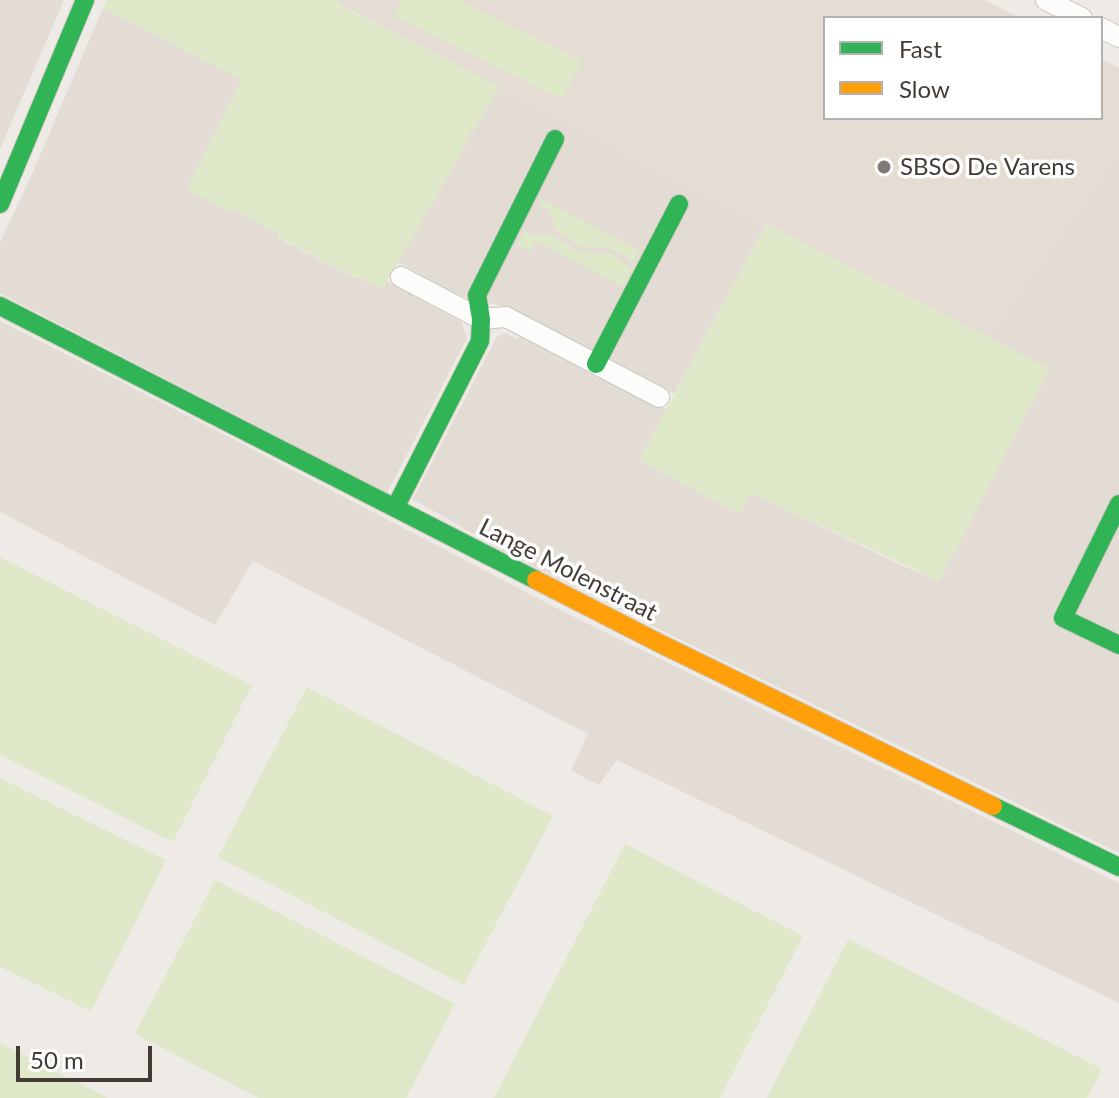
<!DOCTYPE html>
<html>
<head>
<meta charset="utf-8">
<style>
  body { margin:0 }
  #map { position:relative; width:1119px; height:1098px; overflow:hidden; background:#eeebe7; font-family:Lato,sans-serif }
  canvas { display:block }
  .legend { position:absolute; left:823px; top:16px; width:280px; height:104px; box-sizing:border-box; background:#fff; border:2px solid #b4b1ae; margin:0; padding:10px 14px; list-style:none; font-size:24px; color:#433c35 }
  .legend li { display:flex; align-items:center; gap:16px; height:40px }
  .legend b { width:40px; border:2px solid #b4b1ae }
  .scale { position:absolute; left:16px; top:1046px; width:136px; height:36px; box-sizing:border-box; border:4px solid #433c35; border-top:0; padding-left:10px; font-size:24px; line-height:28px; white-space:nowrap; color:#433c35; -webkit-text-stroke:6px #fff; paint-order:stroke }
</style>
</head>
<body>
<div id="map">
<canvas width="1119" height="1098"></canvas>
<ul class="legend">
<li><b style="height:10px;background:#30b455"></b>Fast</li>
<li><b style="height:10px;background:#ff9f0a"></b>Slow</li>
</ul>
<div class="scale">50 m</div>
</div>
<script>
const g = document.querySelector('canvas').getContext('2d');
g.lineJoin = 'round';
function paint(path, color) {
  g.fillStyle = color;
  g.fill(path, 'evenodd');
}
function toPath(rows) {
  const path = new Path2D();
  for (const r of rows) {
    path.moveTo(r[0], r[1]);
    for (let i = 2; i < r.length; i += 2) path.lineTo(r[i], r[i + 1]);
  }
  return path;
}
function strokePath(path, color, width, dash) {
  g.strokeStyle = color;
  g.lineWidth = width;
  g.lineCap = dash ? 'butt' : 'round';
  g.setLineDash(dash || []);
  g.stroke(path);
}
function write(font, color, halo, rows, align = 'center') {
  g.font = font + ' Lato,sans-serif';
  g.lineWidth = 7;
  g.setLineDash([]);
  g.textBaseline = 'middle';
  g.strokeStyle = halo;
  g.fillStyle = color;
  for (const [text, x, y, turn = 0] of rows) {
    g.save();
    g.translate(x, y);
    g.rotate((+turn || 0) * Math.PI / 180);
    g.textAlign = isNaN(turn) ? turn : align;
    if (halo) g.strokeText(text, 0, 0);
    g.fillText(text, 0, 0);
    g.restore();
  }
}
const residential = toPath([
  [0,0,64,0,0,149],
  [103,8,242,80,187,189,229,211,231,208,279,234,278,238,357,279,358,277,383,288,387,281,461,322,467,338,387,493,0,293,0,242,32,174],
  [500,86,766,224,674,394,506,307,459,295,398,262,468,141,466,139,470,131,473,132],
  [1119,156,1119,853,667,633,501,550,413,499,497,336,506,333,517,339,520,333,666,410,639,460,739,514,751,493,903,566,939,581,1049,370,989,338],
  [0,321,204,424,570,615,1119,883,1119,1003,617,760,599,785,588,780,571,770,588,734,253,561,215,625,0,512]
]);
const education = toPath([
  [340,0,985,0,1021,18,825,18,825,118,1101,118,1101,59,1119,68,1119,156,989,338,338,4]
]);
const green = toPath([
  [107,0,340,0,338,5,500,86,473,132,470,132,466,139,468,141,383,289,359,277,358,279,278,237,279,234,231,208,229,212,187,189,242,80,103,8],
  [403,0,459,0,582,61,562,100,395,16],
  [541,199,641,251,634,260,630,261,623,254,608,248,583,248,578,245,556,231,551,214,546,207,539,203],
  [766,224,1050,369,939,581,751,493,740,514,639,460],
  [524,232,530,234,551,235,579,252,609,253,617,257,632,270,623,287,536,241,530,252,517,245],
  [0,557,252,685,173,842,0,755],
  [307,687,553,816,464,985,218,857],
  [0,778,166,860,91,1011,0,967],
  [625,844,803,936,720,1098,494,1098],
  [215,880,455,1004,406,1098,259,1098,135,1034],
  [848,939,1102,1069,1087,1098,767,1098],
  [0,1043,108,1098,0,1098]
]);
const street = toPath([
  [1046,0,1082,18],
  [1101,28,1119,37],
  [401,277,481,319,506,317,659,397]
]);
const fast = toPath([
  [0,204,85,0],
  [0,306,536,580],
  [596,364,679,204],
  [1119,504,1063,618,1119,645],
  [395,508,480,341,481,319,477,295,555,139],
  [993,806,1119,867]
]);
const slow = toPath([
  [536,580,661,644,993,806]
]);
const markers = [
  [884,167,8,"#7f7973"]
];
const poiNames = [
  ["SBSO De Varens",900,167]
];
const streetNames = [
  ["Lange Molenstraat",568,570,27]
];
paint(residential, '#e2dcd5');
paint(education, '#e5ddd3');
paint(green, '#dfe8c8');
strokePath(street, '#cac7c3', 22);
strokePath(fast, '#cdc7bf', 20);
strokePath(slow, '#cdc7bf', 20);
strokePath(street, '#fcfcfb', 20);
strokePath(fast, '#30b455', 18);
strokePath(slow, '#ff9f0a', 18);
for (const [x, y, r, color] of markers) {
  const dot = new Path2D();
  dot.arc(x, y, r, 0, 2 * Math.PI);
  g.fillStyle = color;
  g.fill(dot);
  strokePath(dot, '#fff', 3);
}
write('24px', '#433c35', '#fff', poiNames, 'left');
write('24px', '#433c35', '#fff', streetNames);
</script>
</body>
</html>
